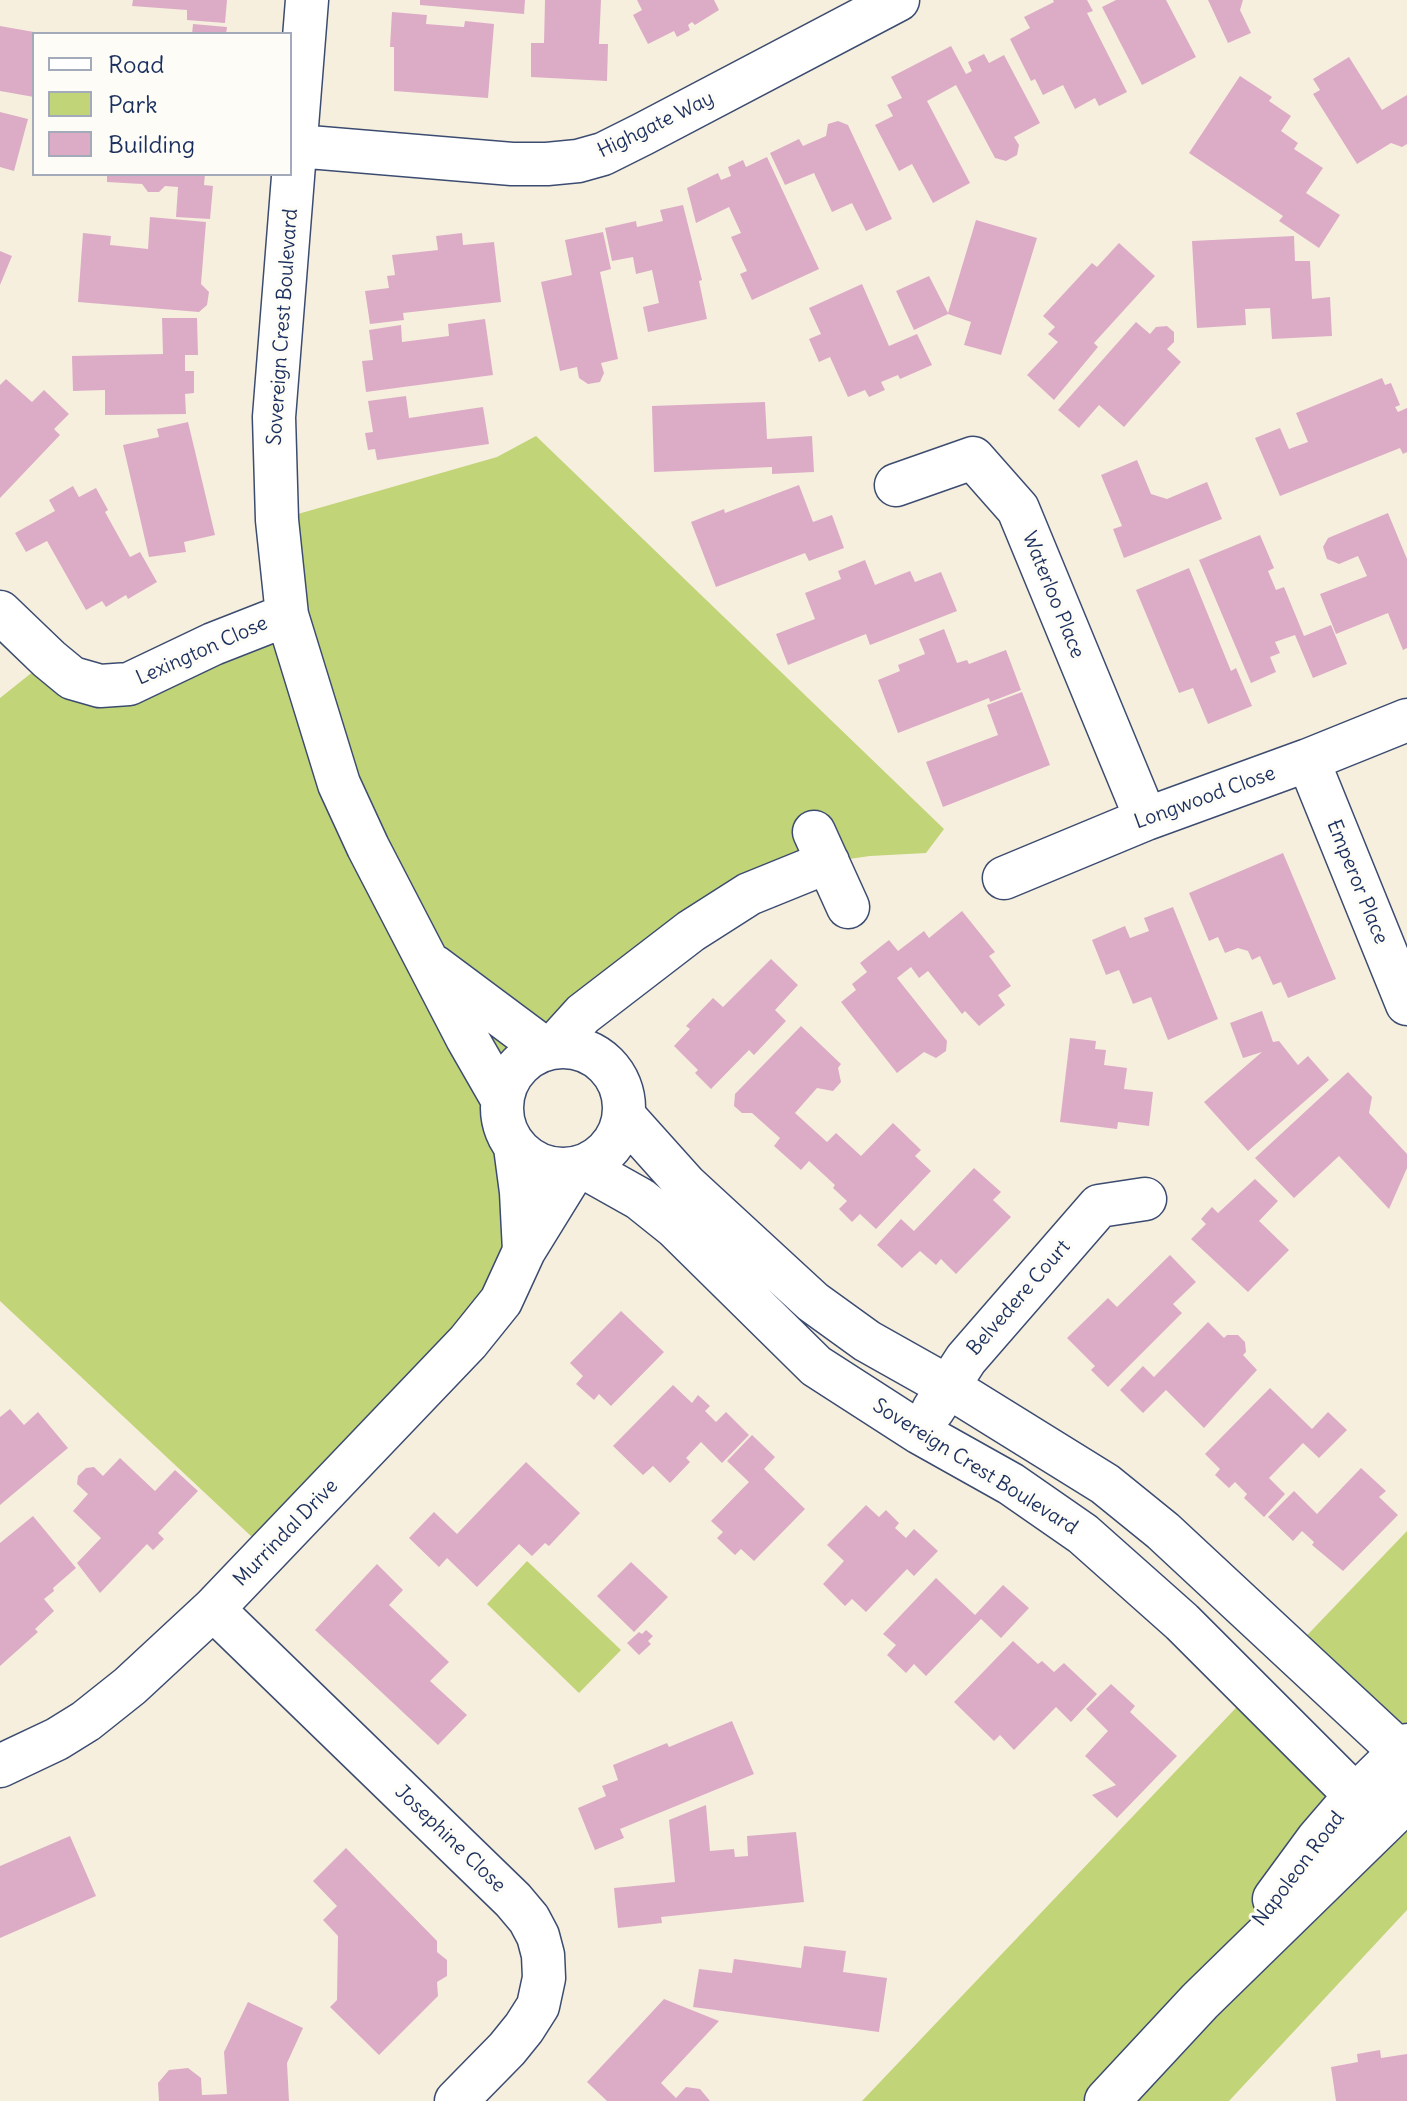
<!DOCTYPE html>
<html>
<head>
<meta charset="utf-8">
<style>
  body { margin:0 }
  #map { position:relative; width:1407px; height:2101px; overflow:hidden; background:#f6efdd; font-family:Delius,sans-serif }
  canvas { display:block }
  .legend { position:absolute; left:32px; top:32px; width:260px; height:144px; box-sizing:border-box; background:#fdfcf7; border:2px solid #a3aaba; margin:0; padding:10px 14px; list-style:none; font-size:24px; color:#1b2f5e }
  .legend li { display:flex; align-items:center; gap:16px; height:40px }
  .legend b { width:40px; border:2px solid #a3aaba }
</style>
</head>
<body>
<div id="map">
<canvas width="1407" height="2101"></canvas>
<ul class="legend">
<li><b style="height:10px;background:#fff"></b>Road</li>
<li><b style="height:22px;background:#c1d478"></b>Park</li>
<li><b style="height:22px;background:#dcacc7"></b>Building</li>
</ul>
</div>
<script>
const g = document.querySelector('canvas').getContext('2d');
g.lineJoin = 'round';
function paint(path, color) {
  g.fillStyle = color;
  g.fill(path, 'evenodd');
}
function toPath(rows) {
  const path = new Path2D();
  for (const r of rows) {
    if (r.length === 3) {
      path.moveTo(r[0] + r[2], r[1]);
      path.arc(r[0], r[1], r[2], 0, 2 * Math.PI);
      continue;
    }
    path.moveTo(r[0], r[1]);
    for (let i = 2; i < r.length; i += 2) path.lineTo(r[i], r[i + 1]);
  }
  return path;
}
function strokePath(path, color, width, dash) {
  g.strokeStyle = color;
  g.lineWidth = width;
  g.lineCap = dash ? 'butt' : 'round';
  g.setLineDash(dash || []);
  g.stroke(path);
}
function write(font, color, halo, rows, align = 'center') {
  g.font = font + ' Delius,sans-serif';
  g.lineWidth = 6;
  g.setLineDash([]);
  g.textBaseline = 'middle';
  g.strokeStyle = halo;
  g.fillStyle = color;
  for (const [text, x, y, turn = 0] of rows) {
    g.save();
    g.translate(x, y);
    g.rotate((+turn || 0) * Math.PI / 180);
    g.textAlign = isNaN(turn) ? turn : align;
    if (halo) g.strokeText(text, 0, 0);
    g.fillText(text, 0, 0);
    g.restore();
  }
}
const green = toPath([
  [536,436,944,829,926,853,870,856,828,862,554,1046,524,1060,510,1076,502,1099,503,1122,515,1147,524,1250,268,1552,0,1301,0,698,49,659,100,686,287,615,277,520,497,457],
  [1407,1531,1407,1746,1291,1652],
  [527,1561,621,1650,579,1693,487,1604],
  [1252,1691,1356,1796,1107,2101,862,2101],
  [1407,1799,1407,1910,1229,2101,1115,2101]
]);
const building = toPath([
  [133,0,227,0,225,23,187,20,187,10,132,6],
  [420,0,525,0,524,14,420,5],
  [545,0,601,0,599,44,608,44,607,81,531,77,531,43,544,43],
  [637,0,714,0,719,10,695,25,692,22,688,25,690,30,677,37,674,31,648,44,633,15,642,10],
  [1053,0,1087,0,1093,11,1087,13,1127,92,1099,106,1095,98,1075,109,1063,85,1043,95,1035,79,1031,81,1010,39,1030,28,1024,17,1054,2],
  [1116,0,1166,0,1196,57,1142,85,1102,7],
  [1208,0,1243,0,1240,10,1251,33,1228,43],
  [392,12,427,15,426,24,464,27,465,21,494,24,488,98,394,91,394,47,390,47],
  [193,24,227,27,226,34,192,34],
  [0,26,34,32,34,97,0,91],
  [951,46,966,74,972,71,968,62,984,54,989,63,1004,55,1040,123,1014,137,1019,145,1017,155,1006,161,995,158,956,85,927,101,970,183,933,203,912,164,899,171,875,125,893,116,887,105,902,98,891,77],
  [1349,57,1382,110,1407,95,1407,144,1402,147,1391,143,1357,164,1313,94,1320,90,1313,79],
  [1240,76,1272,97,1269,101,1291,116,1281,131,1298,143,1294,149,1323,168,1306,193,1340,215,1319,248,1279,221,1283,216,1189,153],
  [0,112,28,119,14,171,0,167],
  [838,121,848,125,892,219,866,231,852,203,832,212,814,173,785,185,770,153,799,139,803,146,826,136,828,124],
  [767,157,819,269,752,300,740,274,747,271,731,237,741,233,729,207,696,223,687,188,718,173,721,180,731,176,728,167,743,160,746,167],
  [107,174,205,174,204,185,213,186,210,219,176,217,178,187,165,186,159,192,148,192,142,184,107,182],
  [683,205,702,280,699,281,707,319,648,332,643,307,659,303,652,270,636,274,633,257,612,261,605,228,636,221,637,227,663,221,660,210],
  [150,217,206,222,201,284,209,292,207,305,199,312,78,302,83,233,111,236,110,245,148,249],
  [976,220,1037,238,1001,355,964,345,971,322,948,314,914,330,896,291,929,276,948,313],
  [603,232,611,269,600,272,618,359,601,363,604,373,600,382,588,384,579,378,577,367,560,371,541,282,572,275,565,240],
  [462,233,463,245,494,242,501,302,403,313,404,320,370,324,365,291,389,288,387,276,395,275,392,255,438,250,436,236],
  [1294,236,1295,261,1310,261,1312,299,1330,297,1332,336,1272,339,1270,308,1245,309,1246,325,1197,328,1192,241],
  [1119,243,1155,276,1094,343,1098,347,1054,400,1027,375,1058,342,1048,334,1055,327,1043,316,1092,263,1097,267],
  [0,251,12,256,0,285],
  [862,284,889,346,917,334,932,365,900,379,898,375,881,382,885,390,869,397,865,390,848,397,830,357,819,362,809,339,821,334,809,308],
  [162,318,197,318,198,355,185,355,185,371,194,371,194,393,185,394,186,414,105,415,105,390,73,391,72,356,163,354],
  [485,319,493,375,366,392,362,361,373,360,369,330,401,325,402,342,449,336,448,324],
  [1136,322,1150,334,1156,327,1167,326,1174,332,1174,342,1167,349,1181,362,1124,427,1099,405,1079,428,1058,410],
  [1382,378,1385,385,1391,383,1400,405,1395,407,1398,412,1407,408,1407,452,1403,454,1400,448,1280,496,1255,438,1280,428,1289,449,1308,442,1296,413],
  [6,379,32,402,44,390,69,414,54,429,60,435,0,498,0,385],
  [406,396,409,418,483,407,489,444,377,460,375,449,368,450,365,433,373,432,368,401],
  [765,402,767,439,812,436,814,472,772,474,772,467,654,472,652,406],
  [188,422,215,535,184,542,186,552,149,557,123,445,159,437,157,429],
  [1137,460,1151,494,1167,499,1207,482,1222,519,1124,558,1113,529,1122,526,1101,475],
  [799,485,813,522,832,515,844,548,809,561,805,553,716,587,691,522,724,509,725,513],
  [73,486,79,497,96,488,108,510,105,512,130,557,140,552,157,582,128,599,126,595,106,607,102,601,86,610,47,541,26,552,15,533,55,511,49,500],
  [1388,513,1407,559,1407,648,1403,650,1388,613,1336,634,1320,594,1367,576,1358,556,1339,564,1327,559,1323,547,1328,538],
  [1260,535,1274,568,1268,571,1276,590,1284,587,1304,636,1331,625,1347,664,1313,678,1295,635,1275,642,1280,653,1270,657,1276,672,1251,683,1199,560],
  [865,560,875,585,910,571,915,582,941,572,957,611,870,645,866,634,788,665,776,634,815,619,805,593,841,579,838,571],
  [1189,568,1231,671,1236,668,1252,706,1208,724,1193,688,1179,693,1136,590],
  [944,629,957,663,967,660,969,664,1006,650,1021,690,990,702,989,698,898,733,878,680,900,671,898,665,925,654,919,639],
  [1022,692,1050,765,943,807,926,762,998,735,987,705],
  [1283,853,1336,979,1288,998,1281,982,1273,985,1260,956,1252,960,1248,951,1238,948,1225,953,1218,937,1209,941,1189,893],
  [1173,907,1218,1019,1168,1040,1151,997,1133,1004,1119,970,1106,975,1092,940,1125,926,1130,938,1149,931,1144,918],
  [962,911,995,952,989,956,1011,986,998,995,1005,1005,979,1026,965,1011,962,1014,928,971,919,978,911,967,897,978,947,1041,946,1051,936,1058,924,1052,897,1073,841,1002,856,990,852,984,867,972,860,963,889,940,898,951,924,931,929,938],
  [771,959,798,985,775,1010,786,1021,754,1055,749,1050,711,1089,695,1073,698,1070,674,1046,690,1029,686,1026,713,998,723,1007],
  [1262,1011,1273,1042,1279,1041,1298,1065,1308,1056,1329,1080,1248,1151,1204,1102,1262,1052,1243,1058,1230,1023],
  [801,1026,841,1064,838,1068,841,1082,833,1091,817,1088,795,1113,827,1142,836,1133,861,1156,893,1123,921,1150,915,1156,931,1171,876,1229,860,1214,852,1222,839,1209,847,1201,833,1188,835,1185,809,1161,801,1170,774,1146,780,1138,752,1113,742,1113,734,1106,735,1094],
  [1070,1038,1096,1041,1095,1049,1106,1050,1104,1065,1127,1068,1124,1089,1153,1092,1149,1126,1118,1122,1117,1129,1060,1122],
  [1348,1072,1372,1097,1369,1113,1407,1154,1407,1168,1389,1209,1339,1156,1294,1198,1255,1158],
  [974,1168,1001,1192,993,1200,1011,1217,956,1274,941,1259,936,1265,920,1251,902,1268,877,1245,901,1219,914,1231],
  [1255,1179,1278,1201,1259,1221,1289,1250,1248,1292,1191,1239,1206,1224,1201,1219,1212,1207,1218,1213],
  [1170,1255,1196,1282,1173,1304,1182,1313,1108,1387,1091,1370,1095,1366,1067,1338,1108,1298,1117,1307],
  [621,1311,664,1352,611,1406,599,1394,594,1400,576,1384,583,1376,570,1363],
  [1208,1322,1224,1338,1227,1335,1238,1335,1245,1342,1246,1352,1243,1355,1257,1370,1204,1428,1166,1390,1143,1413,1120,1390,1143,1366,1154,1377],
  [673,1385,692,1403,698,1395,710,1406,705,1411,716,1422,726,1412,749,1435,722,1463,701,1442,686,1458,690,1462,670,1483,653,1466,643,1475,613,1446],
  [1270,1388,1312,1429,1328,1412,1347,1430,1319,1458,1303,1443,1269,1478,1285,1494,1264,1517,1244,1498,1247,1494,1235,1482,1229,1488,1215,1475,1220,1469,1205,1454],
  [10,1409,24,1425,38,1412,68,1448,0,1505,0,1417],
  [752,1435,775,1457,764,1469,805,1509,754,1561,741,1549,735,1555,717,1538,723,1532,711,1521,749,1482,727,1461],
  [120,1458,155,1491,175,1470,198,1491,158,1533,164,1539,153,1550,147,1544,100,1593,77,1563,101,1538,73,1511,88,1494,77,1484,78,1476,86,1468,94,1467,103,1476],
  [526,1462,580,1513,549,1546,545,1543,532,1556,519,1544,477,1587,447,1558,439,1567,409,1538,434,1512,457,1534],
  [1361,1468,1386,1491,1379,1497,1398,1515,1343,1571,1312,1545,1314,1542,1302,1531,1293,1541,1268,1517,1294,1491,1317,1514],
  [866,1505,879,1517,886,1510,899,1523,895,1528,906,1538,914,1529,938,1551,914,1576,907,1569,866,1612,852,1599,845,1606,823,1584,844,1561,827,1545],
  [33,1516,76,1568,53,1588,54,1591,44,1599,54,1611,35,1629,38,1632,0,1666,0,1543],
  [631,1562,668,1597,634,1632,597,1596],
  [377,1564,403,1590,389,1605,449,1662,430,1681,467,1715,438,1745,315,1630],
  [936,1578,975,1615,1003,1585,1029,1608,1001,1638,981,1619,926,1676,914,1664,906,1673,887,1655,896,1645,883,1634],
  [646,1630,653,1636,648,1641,651,1644,639,1655,627,1643,639,1632,642,1634],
  [1013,1641,1038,1664,1042,1661,1054,1672,1064,1663,1097,1694,1071,1722,1056,1707,1014,1750,1000,1735,994,1741,954,1702],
  [1111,1684,1135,1706,1130,1712,1177,1756,1117,1818,1092,1795,1116,1785,1085,1756,1108,1731,1086,1709],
  [732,1721,754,1774,620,1829,624,1838,595,1850,578,1808,606,1796,602,1786,618,1780,613,1765,667,1743,669,1747],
  [706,1805,710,1851,734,1849,735,1857,748,1856,747,1836,796,1832,804,1902,661,1917,662,1923,618,1928,614,1888,675,1882,669,1820],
  [70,1836,96,1896,0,1938,0,1866],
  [346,1848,437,1941,437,1952,447,1960,447,1976,437,1982,438,1996,379,2055,330,2007,337,2000,338,1936,323,1920,337,1906,313,1881],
  [804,1946,846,1951,843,1972,887,1978,879,2032,693,2007,699,1969,732,1973,734,1959,801,1968],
  [664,1999,719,2021,661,2083,676,2098,686,2087,700,2089,710,2101,607,2101,587,2082],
  [248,2002,303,2028,287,2063,289,2101,159,2101,158,2083,169,2070,188,2068,201,2078,202,2095,227,2094,224,2052],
  [1380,2050,1381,2058,1407,2054,1407,2101,1336,2101,1331,2067,1358,2062,1357,2054]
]);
const street = toPath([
  [307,0,274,417,277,520,287,615,339,784,368,847,467,1038,502,1099],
  [297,146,512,164,547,164,578,161,603,154,643,134,898,0],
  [896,485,973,458,1018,509,1146,819],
  [0,612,49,659,72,678,100,686,129,684,213,644,287,615],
  [1308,760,1407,1004],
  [814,832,848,907],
  [1004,878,1146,819,1308,760,1407,720],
  [434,966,544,1048],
  [554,1046,583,1014,691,931,749,894,828,862],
  [563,1108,61],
  [625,1117,686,1185,813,1302,867,1341,947,1386,1105,1484,1163,1531,1407,1758],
  [515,1147,521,1192,524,1251],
  [583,1167,640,1199,675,1227,816,1366,920,1433,1011,1484,1083,1534,1182,1622,1382,1822],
  [933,1410,966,1359,1099,1206,1145,1199],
  [213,1609,513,1900,529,1919,538,1936,543,1955,544,1978,538,2006,524,2028,507,2049,456,2101],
  [0,1766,57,1739,86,1721,130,1686,213,1609,468,1342,501,1301,524,1251,574,1170]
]);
const primary = toPath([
  [1275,1899,1319,1839,1356,1796,1407,1746],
  [1107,2101,1200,2001,1407,1799]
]);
const streetNames = [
  ["Highgate Way",656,125,-26],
  ["Sovereign Crest Boulevard",283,327,-86],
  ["Waterloo Place",1053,595,68],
  ["Lexington Close",202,651,-24],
  ["Longwood Close",1205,798,-20],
  ["Emperor Place",1357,882,68],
  ["Belvedere Court",1019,1298,-49],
  ["Sovereign Crest Boulevard",975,1467,32],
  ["Murrindal Drive",286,1533,-46],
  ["Josephine Close",450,1839,44],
  ["Napoleon Road",1299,1869,-53]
];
paint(green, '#c1d478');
paint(building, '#dcacc7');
strokePath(street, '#3c4c71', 45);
strokePath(primary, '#3c4c71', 47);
strokePath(street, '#fff', 42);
strokePath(primary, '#fff', 44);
write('20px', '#1b2f5e', '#fdfcf7', streetNames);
</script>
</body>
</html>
